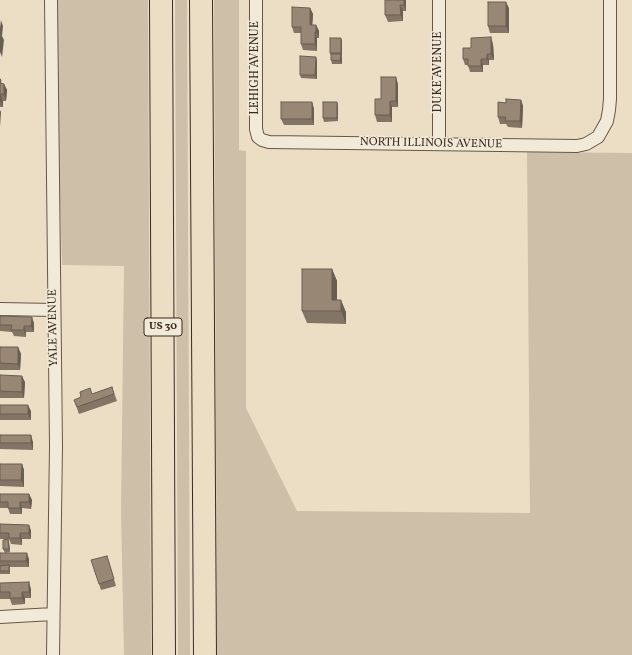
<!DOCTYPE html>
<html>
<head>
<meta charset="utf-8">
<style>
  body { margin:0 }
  canvas { display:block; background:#ebdec4 }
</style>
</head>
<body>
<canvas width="632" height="655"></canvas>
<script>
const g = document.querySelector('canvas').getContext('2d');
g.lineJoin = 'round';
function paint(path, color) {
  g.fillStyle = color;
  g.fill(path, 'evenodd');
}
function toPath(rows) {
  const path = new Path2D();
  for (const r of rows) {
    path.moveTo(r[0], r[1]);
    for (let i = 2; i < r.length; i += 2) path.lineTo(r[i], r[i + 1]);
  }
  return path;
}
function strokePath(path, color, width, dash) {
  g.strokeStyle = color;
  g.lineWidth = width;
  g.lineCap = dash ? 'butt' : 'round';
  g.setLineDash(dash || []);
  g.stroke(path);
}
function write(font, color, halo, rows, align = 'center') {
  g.font = font + ' Vollkorn,serif';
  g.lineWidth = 3;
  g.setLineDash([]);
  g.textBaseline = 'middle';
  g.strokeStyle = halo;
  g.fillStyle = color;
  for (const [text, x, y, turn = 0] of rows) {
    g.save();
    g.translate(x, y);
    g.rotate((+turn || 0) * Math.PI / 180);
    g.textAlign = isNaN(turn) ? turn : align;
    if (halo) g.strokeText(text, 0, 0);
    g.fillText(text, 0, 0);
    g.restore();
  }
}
const green = toPath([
  [57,0,148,0,151,655,124,655,121,512,124,266,62,265,58,136],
  [175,0,187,0,190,655,178,655],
  [214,0,239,0,239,150,246,151,246,408,297,511,530,513,527,152,632,153,632,655,217,655]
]);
const street = toPath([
  [51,0,56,446,53,655],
  [256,0,256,129,258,137,262,140,269,142,577,146,586,144,598,137,607,121,609,110,610,99,610,0],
  [439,144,439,0],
  [0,309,54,310],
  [0,617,53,614]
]);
const highway = toPath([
  [161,0,164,655],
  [201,0,205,655]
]);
const wall = toPath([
  [385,0,406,0,406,11,403,11,403,21,388,22,385,15],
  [310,8,313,14,312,25,316,25,319,31,319,38,317,38,317,51,303,50,301,44,301,33,294,33,292,27],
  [509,8,509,33,490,33,488,26],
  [342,41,342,56,341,56,342,64,332,64,331,60,331,55,330,53],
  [493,44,494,60,489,60,489,65,483,65,483,72,470,72,468,65,465,65,463,59,471,48],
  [317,60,317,79,301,78,300,75],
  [0,79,2,84,4,84,7,90,6,101,3,101,3,107,0,107],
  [398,84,398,107,392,107,392,122,377,122,375,115,381,99],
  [521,100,523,106,522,128,508,127,506,124,500,124,498,117,506,103],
  [312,102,314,109,314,125,284,125,281,119],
  [337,102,338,106,338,121,324,122,323,118],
  [332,269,337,281,337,300,346,312,346,324,307,323,302,311],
  [0,316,34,323,34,332,26,332,26,337,14,336,12,332,0,331],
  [0,347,18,347,21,354,20,370,0,370],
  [0,375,25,382,24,398,0,398],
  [112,387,117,401,79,414,74,400],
  [0,405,31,411,31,420,0,420],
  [0,435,33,442,33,450,0,449],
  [0,464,22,464,24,470,24,487,0,486],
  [0,494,29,494,32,500,31,509,22,508,22,514,10,514,8,508,0,508],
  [0,524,29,525,31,531,31,539,22,539,22,545,11,544,9,539,0,539],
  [8,539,9,542,10,552,5,553,3,549],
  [0,553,29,559,29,567,10,567,10,574,0,574],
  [109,562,116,586,101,590,99,584],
  [0,583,31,589,31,598,25,598,25,604,12,605,10,599,0,599]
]);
const shadedWall = toPath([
  [404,0,406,0,406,11,404,5],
  [506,2,509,8,509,33,506,26],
  [400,5,403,11,403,21,401,15],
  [310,8,313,14,312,31,310,25],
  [1,20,3,26,2,36,4,40,2,57,0,52,0,28],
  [316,25,319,31,319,38,316,32],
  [315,32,317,38,317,51,315,44],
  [491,37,493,44,494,60,491,54],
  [341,38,342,41,342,56,341,53],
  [341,54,342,57,342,64,340,61],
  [487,54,489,60,489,65,487,59],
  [316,57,317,60,317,79,315,75],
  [481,59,483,65,483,72,481,66],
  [396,77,398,84,398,107,396,101],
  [4,84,7,90,6,101,4,94],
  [0,94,3,101,3,107,0,101],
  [521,100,523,106,522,128,520,121],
  [390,101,392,107,392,122,390,115],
  [312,102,314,109,314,125,312,119],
  [337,102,338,106,338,121,337,118],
  [0,110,1,112,0,127],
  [332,269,337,281,337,312,332,300],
  [341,300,346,312,346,324,341,311],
  [32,317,34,323,34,332,31,326],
  [24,326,26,332,26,337,24,330],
  [18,347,21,354,20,370,18,364],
  [22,376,25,382,24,398,22,392],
  [28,405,31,411,31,420,28,414],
  [31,435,33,442,33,450,31,443],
  [22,464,24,470,24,487,21,480],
  [29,494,32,500,31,509,29,502],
  [20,502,22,508,22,514,20,508],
  [29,525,31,531,31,539,29,533],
  [20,533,22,539,22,545,20,538],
  [8,539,9,542,10,552,9,549],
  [27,553,29,559,29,567,26,561],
  [29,582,31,589,31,598,29,592],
  [22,592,25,598,25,604,22,598]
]);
const building = toPath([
  [385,0,404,0,404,5,400,5,401,15,385,15,385,0],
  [488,2,506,2,506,26,488,26,488,2],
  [292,7,310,8,310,25,316,25,316,32,315,32,315,44,301,44,301,27,292,27,292,7],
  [0,33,1,34,0,45,0,33],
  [491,37,491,54,487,54,487,59,481,59,481,66,468,66,468,59,463,59,463,48,471,48,471,38,491,37],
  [330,38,341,38,341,53,330,53,330,38],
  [331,54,341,54,340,61,331,60,331,54],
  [300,56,316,57,315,75,300,75,300,56],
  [381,77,396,77,396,101,390,101,390,115,375,115,375,99,381,99,381,77],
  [0,79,1,80,0,83,4,84,4,94,0,94,0,101,0,79],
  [506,99,521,100,520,121,505,121,506,117,498,117,498,102,506,103,506,99],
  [281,102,312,102,312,119,281,119,281,102],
  [323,102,337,102,337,118,323,118,323,102],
  [302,269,332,269,332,300,341,300,341,311,302,311,302,269],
  [0,316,32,317,31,326,24,326,24,330,11,330,12,325,0,325,0,316],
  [0,347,18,347,18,364,0,363,0,347],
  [0,375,22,376,22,392,0,391,0,375],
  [112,387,114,394,77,407,74,400,81,397,80,392,90,388,92,394,112,387],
  [0,405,28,405,28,414,0,414,0,405],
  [0,435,31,435,31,443,0,443,0,435],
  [0,464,22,464,21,480,0,480,0,464],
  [0,494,29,494,29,502,20,502,20,508,8,508,8,502,0,502,0,494],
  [0,524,29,525,29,533,20,533,20,538,9,538,9,533,0,533,0,524],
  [8,539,9,549,3,549,3,540,8,539],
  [0,553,27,553,26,561,0,561,0,553],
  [107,556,114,579,99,584,91,560,107,556],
  [9,565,9,571,0,571,0,566,9,565],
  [29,582,29,592,22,592,22,598,10,598,10,592,0,592,0,583,29,582]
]);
const shields = [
  [163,327,38]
];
const shieldNames = [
  ["US 30",163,327]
];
const streetNames = [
  ["LEHIGH AVENUE",256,68,-90],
  ["DUKE AVENUE",439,72,-90],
  ["NORTH ILLINOIS AVENUE",431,144,1],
  ["YALE AVENUE",54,328,-91]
];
paint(green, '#cebfa8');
strokePath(street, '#695649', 14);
strokePath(highway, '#3e2920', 24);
strokePath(street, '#f2ead9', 12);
strokePath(highway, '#ebdec4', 22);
paint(wall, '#837465');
paint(shadedWall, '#6a5e52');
paint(building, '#988775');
strokePath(building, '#6a5e52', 1);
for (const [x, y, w] of shields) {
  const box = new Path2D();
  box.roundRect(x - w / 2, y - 9, w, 18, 3);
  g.fillStyle = '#f2ead9';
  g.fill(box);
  strokePath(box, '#3e2920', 1);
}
write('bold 11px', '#3e2920', null, shieldNames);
write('12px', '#3e2920', '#f2ead9', streetNames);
</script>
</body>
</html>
